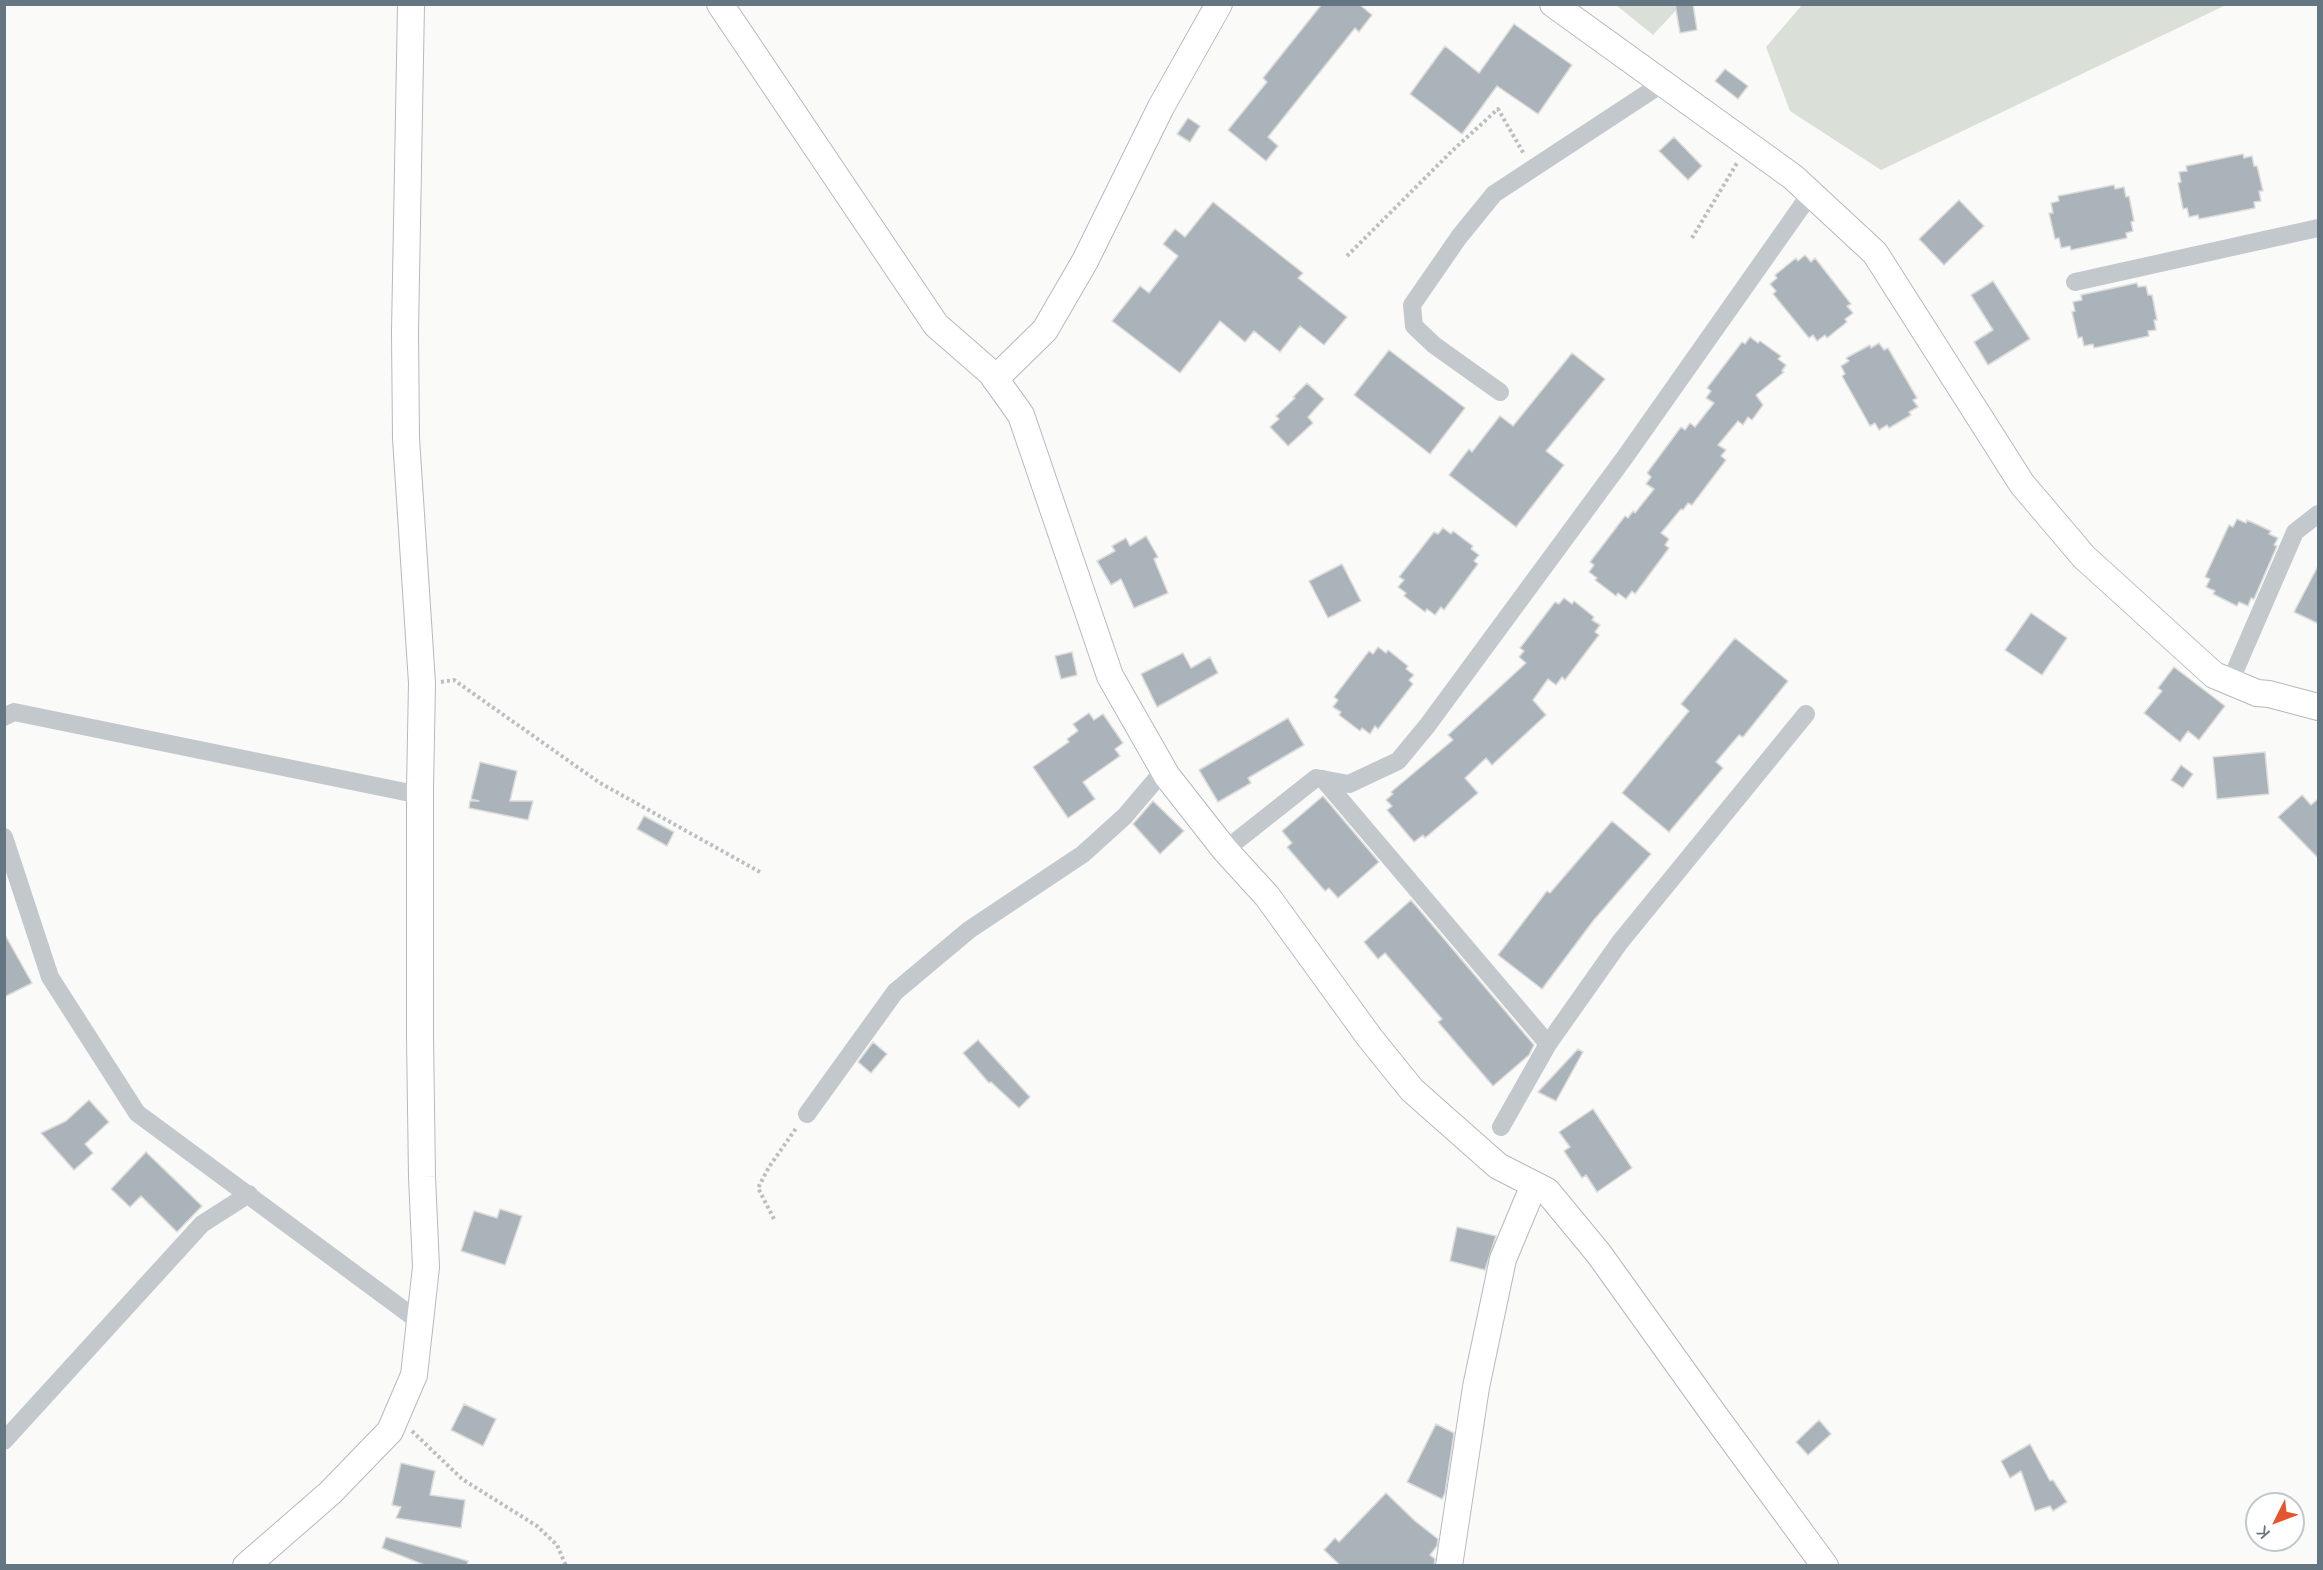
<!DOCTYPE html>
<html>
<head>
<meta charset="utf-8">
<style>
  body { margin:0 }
  #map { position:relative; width:2323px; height:1570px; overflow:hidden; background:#fafaf8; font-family:Manrope,sans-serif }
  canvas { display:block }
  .frame { position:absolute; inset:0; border:6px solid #657683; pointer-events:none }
  .north { position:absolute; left:2245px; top:1492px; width:60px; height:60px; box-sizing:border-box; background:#fff; border:2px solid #c1c8cd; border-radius:50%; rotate:228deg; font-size:16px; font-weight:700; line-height:24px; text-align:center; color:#657683 }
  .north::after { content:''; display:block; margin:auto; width:21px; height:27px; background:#e4572e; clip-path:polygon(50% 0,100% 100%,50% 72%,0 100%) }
</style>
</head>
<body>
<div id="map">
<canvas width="2323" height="1570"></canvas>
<div class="frame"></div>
<div class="north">K</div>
</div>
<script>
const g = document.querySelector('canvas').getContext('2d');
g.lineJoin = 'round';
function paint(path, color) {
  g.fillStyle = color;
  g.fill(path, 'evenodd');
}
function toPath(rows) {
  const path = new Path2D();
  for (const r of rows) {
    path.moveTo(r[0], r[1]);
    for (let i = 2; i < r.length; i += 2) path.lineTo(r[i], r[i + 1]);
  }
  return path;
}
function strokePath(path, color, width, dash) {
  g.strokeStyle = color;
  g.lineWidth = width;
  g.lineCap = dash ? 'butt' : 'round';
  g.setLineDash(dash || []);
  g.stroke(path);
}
const green = toPath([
  [1616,5,1681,5,1653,35],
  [1802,5,1802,4,2226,5,1881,170,1790,111,1766,47]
]);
const building = toPath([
  [1322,4,1359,4,1372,15,1359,32,1355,28,1268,137,1278,146,1266,161,1228,130,1267,82,1263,78,1322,4],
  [1675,4,1693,4,1697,30,1680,33,1675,4],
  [1514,24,1572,65,1538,114,1497,86,1462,134,1410,94,1445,46,1479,73,1514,24],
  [1725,69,1748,86,1738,99,1715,81,1725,69],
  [1188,118,1200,126,1190,142,1177,134,1188,118],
  [1674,137,1702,166,1688,180,1659,151,1674,137],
  [2243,154,2244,158,2252,156,2254,166,2257,166,2263,191,2259,191,2261,201,2254,202,2255,208,2199,219,2198,215,2189,217,2187,208,2183,209,2178,183,2181,182,2179,172,2187,171,2186,166,2243,154],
  [2114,185,2115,189,2124,187,2126,197,2129,196,2134,221,2131,222,2133,231,2126,233,2127,238,2071,250,2070,246,2061,248,2059,238,2055,239,2049,213,2053,213,2051,203,2059,201,2058,196,2114,185],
  [1959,200,1984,226,1944,265,1919,239,1959,200],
  [1213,202,1303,273,1298,278,1347,317,1324,345,1300,326,1280,352,1254,331,1245,342,1220,321,1180,373,1112,321,1140,286,1149,293,1178,256,1163,244,1175,229,1185,237,1213,202],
  [1805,255,1811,262,1815,258,1851,304,1847,306,1853,313,1845,319,1847,322,1827,338,1825,335,1817,341,1813,335,1809,338,1773,294,1776,291,1770,284,1777,278,1775,275,1796,258,1798,261,1805,255],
  [1993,281,2030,339,1988,365,1974,342,1993,330,1971,295,1993,281],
  [2137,283,2138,287,2146,286,2148,295,2152,295,2157,320,2154,320,2156,330,2148,331,2149,336,2094,348,2093,344,2084,346,2082,337,2078,338,2072,312,2075,311,2073,302,2082,300,2081,295,2137,283],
  [1750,337,1758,343,1760,341,1781,356,1778,359,1786,365,1782,371,1784,372,1756,395,1763,405,1752,420,1748,417,1743,425,1738,421,1718,445,1726,450,1721,456,1726,460,1692,505,1688,503,1683,510,1681,509,1661,533,1669,539,1665,545,1669,548,1635,594,1632,591,1626,599,1618,593,1616,596,1595,580,1597,578,1589,572,1594,565,1590,562,1625,516,1628,518,1633,511,1635,513,1654,489,1646,484,1651,477,1647,473,1681,427,1685,430,1690,423,1695,427,1714,403,1706,398,1711,391,1707,388,1742,342,1745,344,1750,337],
  [1879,343,1884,350,1888,348,1917,398,1913,400,1918,407,1909,412,1911,415,1889,428,1887,425,1879,430,1875,423,1870,426,1842,376,1845,374,1841,366,1849,361,1846,358,1870,345,1871,348,1879,343],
  [1389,350,1465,408,1430,454,1354,395,1389,350],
  [1572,353,1605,379,1546,451,1564,465,1516,527,1449,475,1469,449,1472,452,1500,416,1513,426,1572,353],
  [1307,383,1324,399,1308,417,1313,423,1288,446,1270,427,1279,419,1276,416,1295,398,1293,397,1307,383],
  [2237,519,2246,523,2247,520,2271,531,2269,534,2278,538,2274,545,2277,546,2254,599,2251,598,2248,606,2239,602,2237,606,2213,594,2215,591,2206,587,2210,579,2205,577,2229,525,2233,527,2237,519],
  [1443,528,1451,534,1453,531,1473,546,1471,549,1479,555,1474,561,1478,564,1444,610,1441,607,1435,615,1427,609,1425,612,1404,596,1406,593,1398,587,1404,580,1399,577,1434,532,1438,534,1443,528],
  [1146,536,1158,557,1154,559,1168,593,1134,608,1121,579,1111,585,1097,561,1115,551,1112,546,1126,538,1130,546,1146,536],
  [1342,564,1361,601,1328,618,1309,581,1342,564],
  [2319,564,2319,624,2294,612,2319,564],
  [1564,598,1572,604,1574,601,1594,617,1592,620,1600,625,1595,632,1599,635,1565,680,1562,677,1556,685,1548,679,1533,700,1546,715,1492,765,1486,758,1465,778,1478,793,1425,838,1423,835,1414,842,1387,810,1392,806,1386,800,1393,794,1391,792,1453,740,1448,735,1526,663,1519,657,1524,651,1520,648,1555,602,1559,604,1564,598],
  [2031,613,2067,638,2042,675,2005,650,2031,613],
  [1735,638,1788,681,1743,737,1739,735,1716,762,1723,768,1669,832,1622,793,1689,711,1681,704,1735,638],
  [1378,647,1386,653,1388,650,1408,666,1406,669,1414,675,1409,680,1413,684,1378,729,1375,726,1370,734,1362,728,1360,731,1339,715,1341,712,1333,707,1338,700,1334,697,1369,651,1373,654,1378,647],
  [1072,652,1077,675,1061,679,1055,656,1072,652],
  [1183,653,1191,668,1210,657,1218,673,1157,707,1141,674,1183,653],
  [2174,667,2225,706,2199,740,2188,731,2180,742,2144,713,2162,691,2158,688,2174,667],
  [1089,713,1094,720,1103,714,1123,743,1115,749,1120,756,1083,782,1095,799,1068,818,1033,767,1069,742,1067,739,1078,731,1073,724,1089,713],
  [1288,718,1304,745,1248,778,1251,783,1218,802,1199,770,1288,718],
  [2265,752,2269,794,2217,799,2213,757,2265,752],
  [480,762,517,771,510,801,533,801,528,820,469,808,470,801,479,801,471,799,480,762],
  [2181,765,2193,774,2183,788,2171,780,2181,765],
  [2302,795,2311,805,2319,798,2319,859,2278,817,2302,795],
  [1323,796,1379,862,1338,898,1329,888,1325,891,1287,847,1292,843,1282,831,1323,796],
  [1153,801,1184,831,1160,854,1133,824,1153,801],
  [644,816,674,832,667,846,637,829,644,816],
  [1612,821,1651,854,1593,921,1542,989,1498,955,1547,891,1550,893,1612,821],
  [1411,900,1534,1045,1529,1055,1493,1086,1438,1022,1442,1019,1385,953,1378,959,1364,942,1411,900],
  [4,933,32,983,4,997,4,933],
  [978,1040,1030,1097,1019,1108,991,1082,989,1083,963,1053,978,1040],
  [873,1042,887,1054,871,1073,858,1062,873,1042],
  [1578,1049,1583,1052,1556,1101,1538,1092,1578,1049],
  [89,1100,109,1122,85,1144,93,1153,74,1170,41,1133,66,1121,89,1100],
  [1593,1109,1632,1168,1597,1192,1586,1175,1582,1178,1564,1151,1570,1147,1559,1132,1593,1109],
  [146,1152,202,1206,177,1232,141,1196,130,1207,111,1189,146,1152],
  [500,1209,522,1216,505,1265,461,1251,474,1211,497,1218,500,1209],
  [1457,1227,1496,1236,1485,1270,1450,1261,1457,1227],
  [464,1404,496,1419,483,1446,451,1430,464,1404],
  [1819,1420,1831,1434,1808,1455,1796,1442,1819,1420],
  [1436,1424,1454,1433,1445,1493,1442,1499,1407,1482,1436,1424],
  [2030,1444,2050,1481,2053,1480,2067,1502,2053,1511,2050,1506,2035,1511,2021,1471,2010,1478,2001,1461,2030,1444],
  [401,1463,435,1471,430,1495,465,1500,461,1528,396,1518,401,1507,392,1505,401,1463],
  [1386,1493,1415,1521,1438,1539,1437,1546,1430,1555,1435,1559,1434,1566,1341,1566,1324,1550,1335,1538,1339,1542,1386,1493],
  [386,1537,468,1561,467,1566,427,1566,382,1548,386,1537]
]);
const path = toPath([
  [1692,238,1737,163],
  [1347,256,1453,150,1498,109,1524,154],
  [441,682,454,680,600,783,760,872],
  [774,1219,758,1188,769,1167,797,1127],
  [412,1431,462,1479,537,1526,557,1545,566,1566]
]);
const street = toPath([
  [2075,282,2318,228],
  [1500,392,1434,345,1414,326,1412,305,1459,237,1494,194,1663,83],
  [2230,682,2295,532,2318,514],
  [4,717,14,712,420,795],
  [1323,779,1548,1044],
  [4,837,50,977,137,1113,420,1322],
  [1225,850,1316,778,1349,784,1398,761,1427,726,1625,457,1811,193],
  [807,1114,895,992,969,930,1083,854,1125,816,1164,770],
  [1501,1127,1548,1044,1620,942,1806,714],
  [4,1441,202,1224,249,1194]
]);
const secondary = toPath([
  [720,4,936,325,991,373,1021,415,1110,676,1167,776,1225,850,1267,896,1370,1038,1412,1090,1498,1166,1547,1191,1599,1254,1713,1413,1825,1566],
  [1553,4,1793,177,1875,253,2022,484,2084,557,2214,675,2257,693,2269,694,2318,707],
  [995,379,1045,330,1085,261,1161,107,1219,4],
  [246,1566,330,1493,390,1431,414,1375,426,1267,422,1177,420,1037,420,788,422,683,406,438,405,332,411,4],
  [1449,1566,1476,1387,1503,1259,1534,1185]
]);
paint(green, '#dadfd7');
paint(building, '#aab3b9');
strokePath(building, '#dcdcda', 1.5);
strokePath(secondary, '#b3babf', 28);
strokePath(path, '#bbbfc2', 4, [3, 3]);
strokePath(street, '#c3c8cc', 18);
strokePath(secondary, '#fff', 26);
</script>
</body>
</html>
